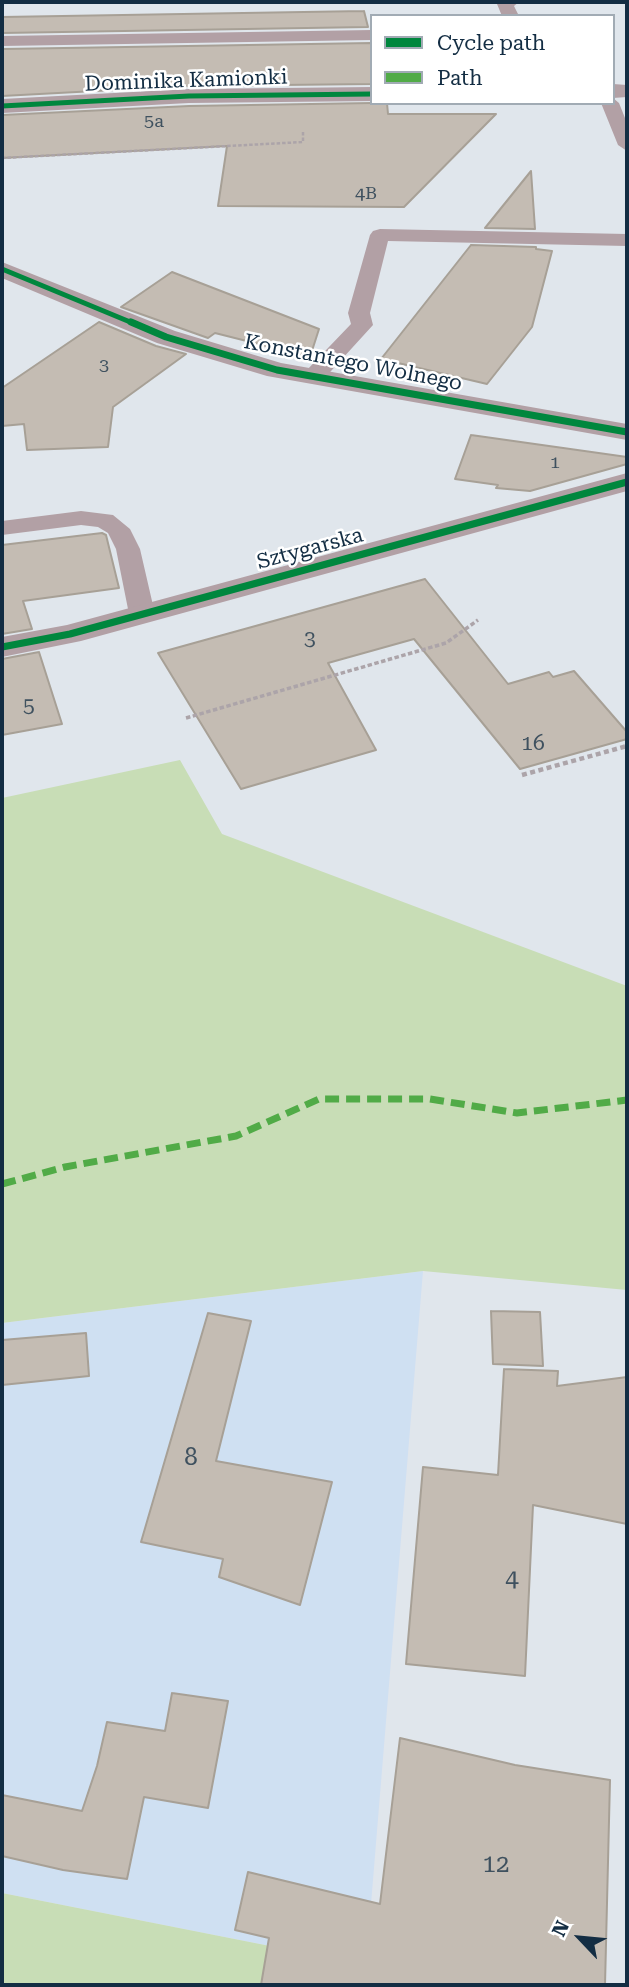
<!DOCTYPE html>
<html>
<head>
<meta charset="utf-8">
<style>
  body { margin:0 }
  #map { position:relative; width:629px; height:1987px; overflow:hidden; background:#e0e6ec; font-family:"Roboto Serif",serif }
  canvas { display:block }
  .frame { position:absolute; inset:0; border:4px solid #132d43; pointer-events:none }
  .legend { position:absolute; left:370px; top:14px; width:245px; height:91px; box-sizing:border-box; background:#fff; border:2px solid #a1abb4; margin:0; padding:9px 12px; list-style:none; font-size:21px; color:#132d43 }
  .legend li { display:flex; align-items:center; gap:14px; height:35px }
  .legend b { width:35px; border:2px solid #a1abb4 }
  .north { position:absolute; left:545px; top:1903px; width:70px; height:70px; -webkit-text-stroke:5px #fff; paint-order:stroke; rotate:296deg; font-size:19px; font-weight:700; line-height:28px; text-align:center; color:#132d43 }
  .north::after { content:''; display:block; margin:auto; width:24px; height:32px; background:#132d43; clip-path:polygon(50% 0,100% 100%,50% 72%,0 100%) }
</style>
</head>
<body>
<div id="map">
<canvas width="629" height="1987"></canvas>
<div class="frame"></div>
<ul class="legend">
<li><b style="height:9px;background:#00873e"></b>Cycle path</li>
<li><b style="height:9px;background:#51ab47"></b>Path</li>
</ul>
<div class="north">N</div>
</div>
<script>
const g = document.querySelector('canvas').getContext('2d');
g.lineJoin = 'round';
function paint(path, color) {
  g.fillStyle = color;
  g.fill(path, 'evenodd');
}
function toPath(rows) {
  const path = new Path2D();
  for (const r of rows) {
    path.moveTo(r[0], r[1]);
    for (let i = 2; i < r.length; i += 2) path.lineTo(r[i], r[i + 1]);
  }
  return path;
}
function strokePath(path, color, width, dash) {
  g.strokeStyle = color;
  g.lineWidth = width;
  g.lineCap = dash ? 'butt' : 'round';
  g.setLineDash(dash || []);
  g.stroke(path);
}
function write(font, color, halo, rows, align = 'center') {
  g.font = font + ' "Roboto Serif",serif';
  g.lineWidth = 5;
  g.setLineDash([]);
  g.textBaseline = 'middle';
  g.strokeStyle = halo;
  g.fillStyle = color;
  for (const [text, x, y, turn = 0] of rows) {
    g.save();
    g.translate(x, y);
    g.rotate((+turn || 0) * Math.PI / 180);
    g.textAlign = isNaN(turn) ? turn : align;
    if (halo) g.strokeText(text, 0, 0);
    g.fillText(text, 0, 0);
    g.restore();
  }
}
const built = toPath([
  [423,1271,366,1965,2,1893,2,1323]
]);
const green = toPath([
  [180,760,222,834,627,986,627,1290,423,1271,2,1323,2,798],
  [2,1893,366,1965,363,1985,2,1985]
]);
const building = toPath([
  [364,11,368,27,2,33,2,17,364,11],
  [372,43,372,84,189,86,2,96,2,49,372,43],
  [373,103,387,103,388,114,496,114,404,207,218,206,227,146,2,158,2,115,189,106,373,103],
  [531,171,535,229,485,228,531,171],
  [471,245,536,247,536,249,552,251,532,327,487,384,381,359,471,245],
  [172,272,319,329,310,357,215,333,208,338,121,307,172,272],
  [99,322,156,346,186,354,113,407,108,447,27,450,24,424,2,426,2,388,99,322],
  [471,435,627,457,627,464,530,491,496,488,498,485,455,479,471,435],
  [102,533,106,535,119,588,23,601,32,629,2,634,2,545,102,533],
  [425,579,508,684,549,672,553,677,574,671,627,732,627,739,520,769,414,639,328,663,376,750,241,789,158,653,425,579],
  [39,652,62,724,2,735,2,659,39,652],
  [491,1311,540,1312,543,1366,493,1364,491,1311],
  [208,1313,251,1321,216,1461,332,1482,300,1605,219,1577,223,1559,141,1542,208,1313],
  [86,1333,89,1376,2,1385,2,1340,86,1333],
  [504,1369,558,1371,557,1386,627,1377,627,1524,533,1505,525,1676,406,1664,423,1467,498,1475,504,1369],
  [172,1693,228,1701,208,1808,144,1797,127,1879,63,1870,2,1856,2,1795,82,1811,97,1766,107,1722,165,1731,172,1693],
  [400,1738,515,1765,610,1780,605,1985,261,1985,269,1938,235,1930,248,1872,380,1904,400,1738]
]);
const pathFar2 = toPath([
  [2,158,303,142,303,130]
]);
const pathFar1 = toPath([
  [186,718,446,643,478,620]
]);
const path = toPath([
  [522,775,627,746]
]);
const lane = toPath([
  [498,2,519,2,514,6,519,16,502,16,497,4,498,2],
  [372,30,372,40,2,46,2,36,372,30],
  [613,98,619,103,627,123,627,151,618,145,601,103,613,103,613,98],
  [380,229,627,234,627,246,388,241,370,313,373,325,321,382,305,382,302,377,305,372,351,324,348,313,370,235,373,231,380,229],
  [81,511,113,515,130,529,140,549,155,614,151,619,142,622,133,619,129,614,116,549,108,533,98,527,81,525,2,535,2,521,81,511]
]);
const street = toPath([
  [613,84,627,85,627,97,613,98,613,84],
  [372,87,372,101,189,103,2,113,2,99,189,89,372,87],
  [2,262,175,331,281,363,627,424,627,440,267,376,157,343,2,278,2,262],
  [627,473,627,491,81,641,2,657,2,637,67,625,627,473]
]);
const quiet = toPath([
  [2,1184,65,1167,236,1136,319,1099,430,1099,517,1113,627,1100]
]);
const cyclewayFar1 = toPath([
  [2,106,189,96,372,94],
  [2,269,135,324]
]);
const cycleway = toPath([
  [131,322,166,337,277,370,627,432],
  [2,647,70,634,627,482]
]);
const farNumbernames = [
  ["5a",154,122],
  ["4B",366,194],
  ["3",104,366],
  ["1",555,463]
];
const farStreetnames = [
  ["Dominika Kamionki",186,81,-2],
  ["Konstantego Wolnego",353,363,11],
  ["Sztygarska",310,549,-15]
];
const numberNames = [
  ["3",310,639],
  ["5",29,706],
  ["16",533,744]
];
const nearNumbernames = [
  ["8",191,1458],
  ["4",512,1580],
  ["12",496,1865]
];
paint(built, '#cfe0f2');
paint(green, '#c8ddb6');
paint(building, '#c4bcb3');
strokePath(building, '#a7a096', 2);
strokePath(pathFar2, '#aca4a9', 2.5, [3.5, 2]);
strokePath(pathFar1, '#aca4a9', 3.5, [4.5, 2.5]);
strokePath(path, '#aca4a9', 4.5, [5, 3.5]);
paint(lane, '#b2a0a5');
paint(street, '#b2a0a5');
strokePath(quiet, '#51ab47', 7, [14, 7]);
strokePath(cyclewayFar1, '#00873e', 5);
strokePath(cycleway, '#00873e', 7);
write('18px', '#3f515f', null, farNumbernames);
write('21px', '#132d43', '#fff', farStreetnames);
write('21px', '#3f515f', null, numberNames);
write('24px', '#3f515f', null, nearNumbernames);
</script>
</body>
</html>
